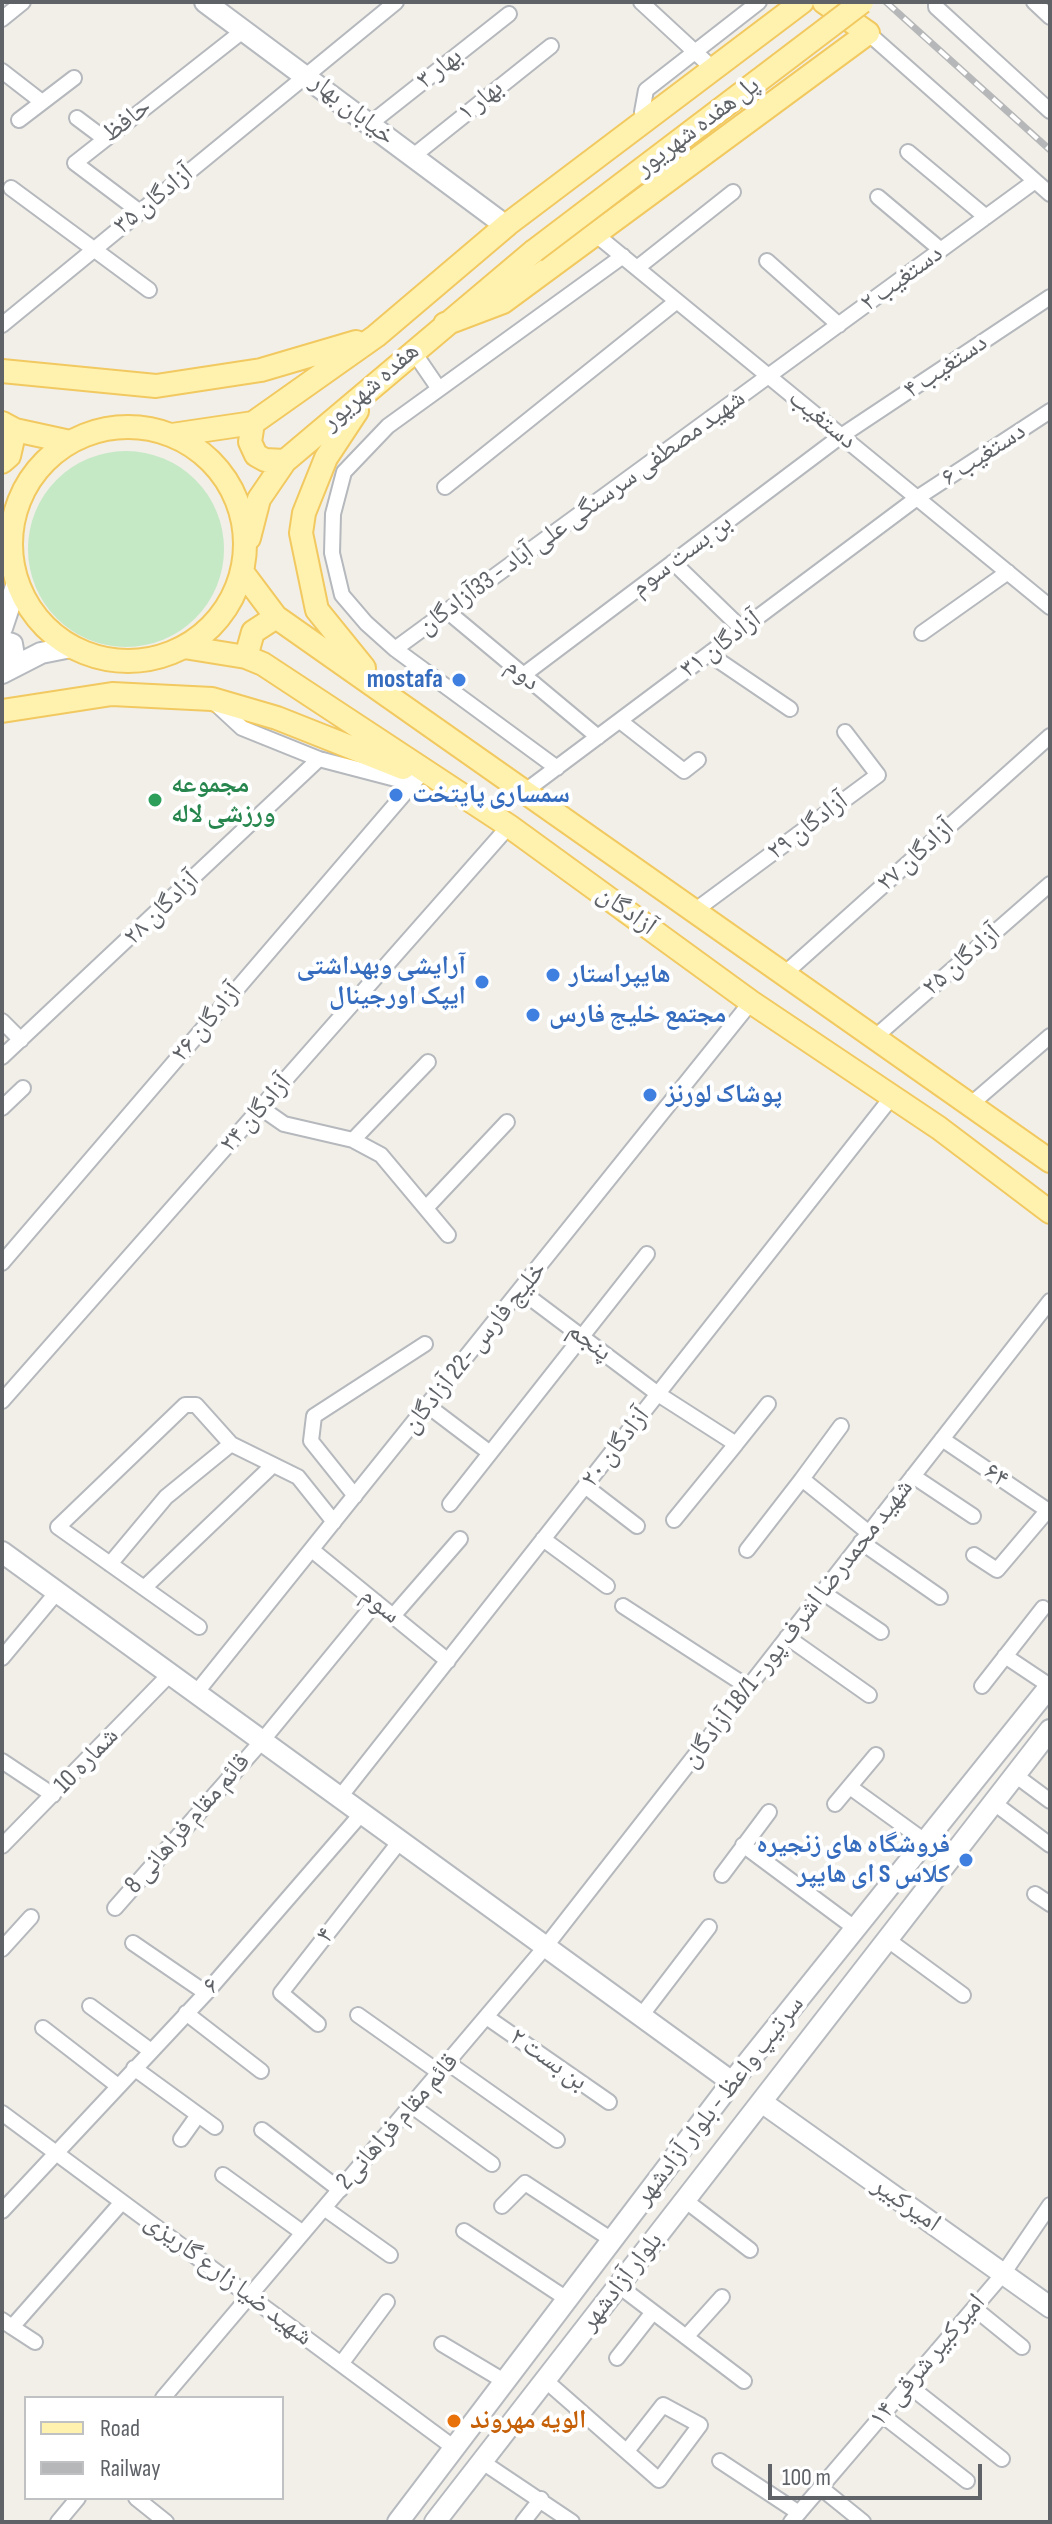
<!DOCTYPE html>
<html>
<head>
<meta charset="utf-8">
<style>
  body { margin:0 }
  #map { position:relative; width:1052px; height:2524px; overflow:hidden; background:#f1efe8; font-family:"Sofia Sans Condensed",sans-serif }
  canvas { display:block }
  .frame { position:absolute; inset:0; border:4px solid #5f6368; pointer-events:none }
  .legend { position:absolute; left:24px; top:2396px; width:260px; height:104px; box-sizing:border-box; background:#fff; border:2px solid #bfc1c3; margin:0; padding:10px 14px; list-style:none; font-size:24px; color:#5f6368 }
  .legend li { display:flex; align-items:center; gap:16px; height:40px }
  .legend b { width:40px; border:2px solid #bfc1c3 }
  .scale { position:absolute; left:768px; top:2464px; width:214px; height:36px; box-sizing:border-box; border:4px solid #5f6368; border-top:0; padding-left:10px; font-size:24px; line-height:28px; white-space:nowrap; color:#5f6368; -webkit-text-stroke:6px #fff; paint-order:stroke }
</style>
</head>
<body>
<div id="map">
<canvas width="1052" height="2524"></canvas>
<div class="frame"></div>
<ul class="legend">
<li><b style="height:10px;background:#fff2af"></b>Road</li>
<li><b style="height:10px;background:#b6b7b8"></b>Railway</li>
</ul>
<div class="scale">100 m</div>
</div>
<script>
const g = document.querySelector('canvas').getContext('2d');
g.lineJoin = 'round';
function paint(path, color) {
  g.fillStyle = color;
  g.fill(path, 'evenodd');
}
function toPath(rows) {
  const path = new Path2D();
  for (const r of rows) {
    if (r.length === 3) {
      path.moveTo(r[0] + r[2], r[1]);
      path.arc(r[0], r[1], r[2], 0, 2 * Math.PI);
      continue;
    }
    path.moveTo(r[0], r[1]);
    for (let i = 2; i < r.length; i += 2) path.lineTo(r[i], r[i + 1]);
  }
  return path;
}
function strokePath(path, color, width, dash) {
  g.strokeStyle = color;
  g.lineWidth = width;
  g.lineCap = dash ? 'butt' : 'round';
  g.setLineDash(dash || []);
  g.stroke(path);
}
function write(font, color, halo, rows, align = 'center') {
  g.font = font + ' "Sofia Sans Condensed","Noto Naskh Arabic",sans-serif';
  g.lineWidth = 8;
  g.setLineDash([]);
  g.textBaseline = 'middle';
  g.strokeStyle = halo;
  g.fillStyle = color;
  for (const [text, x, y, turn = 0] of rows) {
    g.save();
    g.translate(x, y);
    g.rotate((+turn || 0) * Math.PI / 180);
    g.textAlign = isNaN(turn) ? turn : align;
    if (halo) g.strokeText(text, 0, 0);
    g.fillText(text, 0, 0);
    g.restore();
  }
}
const green = toPath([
  [126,549,98]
]);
const street = toPath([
  [641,2,707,63],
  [936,2,936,7,1050,111],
  [1034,2,1050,17],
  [2,19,23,2],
  [868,33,1050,194],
  [2,71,42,102],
  [642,112,646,90,759,2],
  [77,118,105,139],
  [19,120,74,78],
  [371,123,509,14],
  [908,152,986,217],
  [412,157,551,46],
  [11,188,149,290],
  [878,197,941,250],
  [140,212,75,163,244,30],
  [594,233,1050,607],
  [767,261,839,325],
  [637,268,733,192],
  [2,325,396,2],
  [413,351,439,389],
  [445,487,677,301],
  [673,562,742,629],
  [447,611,598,737],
  [922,633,1008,572],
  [395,649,1035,181],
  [709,654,790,709],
  [522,676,841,436,1050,297],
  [215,703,242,728,319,759,411,783],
  [620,721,684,771,698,760],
  [557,768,395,649,366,623,342,595,332,553,333,514,344,472,388,426,623,256],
  [524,792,917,498,1050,411],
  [693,912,878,775,845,732],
  [782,976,1050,736],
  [2,1021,21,1040],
  [874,1038,1050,884],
  [2,1057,319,759],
  [970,1105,1050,1036],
  [2,1108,23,1088],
  [261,1108,284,1124,353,1140,381,1155,448,1235],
  [353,1140,428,1062],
  [426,1208,507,1122],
  [2,1263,423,772],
  [521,1291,658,1394,736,1444,768,1404],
  [2,1401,509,826],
  [428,1406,490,1453],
  [841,1426,802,1479,869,1533],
  [942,1439,1050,1512],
  [913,1476,973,1516],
  [585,1486,637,1526],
  [355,1496,311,1441,314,1416,425,1344],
  [450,1504,647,1254],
  [674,1520,736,1444],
  [543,1539,607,1586],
  [861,1542,940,1597],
  [312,1550,448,1661],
  [747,1550,802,1479],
  [974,1555,997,1570,1047,1511],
  [110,1564,166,1497,231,1444],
  [144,1588,272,1466],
  [822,1592,881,1632],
  [623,1606,748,1687],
  [393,1616,460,1539],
  [199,1627,58,1527,185,1405,196,1405,231,1444,298,1477,334,1522],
  [787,1637,869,1695],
  [1005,1656,1050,1686],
  [2,1658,57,1592],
  [982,1686,1043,1608],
  [196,1693,751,1002],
  [2,1761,53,1795],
  [1015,1775,1050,1801],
  [850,1787,926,1842],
  [340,1797,891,1098],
  [994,1803,1050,1845],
  [835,1804,876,1755],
  [743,1845,856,1929],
  [2,1846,170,1674],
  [722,1875,769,1812],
  [1035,1894,1050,1904],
  [115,1908,262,1741,376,1602],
  [888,1940,963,1995],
  [133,1943,206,1993],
  [2,1949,31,1917],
  [90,2006,151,2051],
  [186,2013,261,2071],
  [358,2015,440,2073],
  [641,2016,709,1927],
  [488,2018,609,2102],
  [318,2024,281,1993,400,1841],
  [43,2028,118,2086],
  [448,2063,557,2140],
  [134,2068,215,2127],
  [412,2106,492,2164],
  [2,2113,453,2447],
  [262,2130,340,2190],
  [181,2139,198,2115],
  [223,2175,303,2233],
  [686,2201,750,2250],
  [502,2206,525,2183,612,2240],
  [324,2208,390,2255],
  [2,2211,206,1993,362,1813],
  [464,2231,567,2299],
  [619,2286,744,2381],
  [974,2308,1022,2347],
  [2,2320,12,2327,122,2202],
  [12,2327,35,2342],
  [686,2337,722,2297],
  [442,2344,504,2381],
  [617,2358,653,2312],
  [341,2364,387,2302],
  [545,2380,659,2480,700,2425,663,2405,627,2451],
  [908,2385,1002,2459],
  [163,2398,546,1946,1050,1301],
  [882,2415,967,2481],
  [481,2461,572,2522],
  [720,2461,799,2513],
  [821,2488,863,2522],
  [136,2498,166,2522],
  [58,2522,78,2498],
  [523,2522,541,2499],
  [791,2522,1003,2274,1050,2205]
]);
const secondary = toPath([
  [205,2,498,220],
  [2,628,17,583],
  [2,641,12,644,14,656,11,666],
  [2,673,41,653,71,647],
  [2,1552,732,2082],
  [763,2103,1050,2307],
  [398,2522,732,2082,1050,1686],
  [435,2522,1050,1730]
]);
const primary = toPath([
  [445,324,503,302,868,33,824,2],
  [2,371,156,386,261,370,356,342],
  [357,411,326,458,304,513,301,533,317,610,364,668],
  [2,423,15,430,70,442],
  [253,423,250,442,256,455,265,460,285,461],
  [128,544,117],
  [172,435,253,423,376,336,508,224,802,2],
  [2,462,9,456,15,430],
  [249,538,259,499,285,461,534,251],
  [243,573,276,617,1050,1161],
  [184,647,246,657,263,664,509,826,751,1002,939,1128,1050,1212],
  [246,657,253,632,276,617],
  [2,711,112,694,212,699,277,718,403,768]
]);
const rail = toPath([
  [886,2,1050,150]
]);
const primaryBridge = toPath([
  [534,251,862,2]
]);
const markers = [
  [459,680,8,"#3f7fe0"],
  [396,795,8,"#3f7fe0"],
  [155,800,8,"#2e9e5b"],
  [553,975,8,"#3f7fe0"],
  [482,982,8,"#3f7fe0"],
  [533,1015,8,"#3f7fe0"],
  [650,1095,8,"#3f7fe0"],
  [966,1860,8,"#3f7fe0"],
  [454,2421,8,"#e8710a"]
];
const streetNames = [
  ["بهار ۳",440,69,-38],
  ["بهار ۱",481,101,-39],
  ["خیابان بهار",352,110,38],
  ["حافظ",127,121,-38],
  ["پل هفده شهریور",698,127,-37],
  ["آزادگان ۳۵",154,200,-39],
  ["دستغیب ۲",902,279,-36],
  ["دستغیب ۴",946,367,-34],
  ["هفده شهریور",371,387,-41],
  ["دستغیب",822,420,39],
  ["دستغیب ۶",984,455,-33],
  ["شهید مصطفی سرسنگی علی آباد - 33آزادگان",582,513,-36],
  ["بن بست سوم",682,556,-37],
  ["۳۱ آزادگان",721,645,-37],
  ["دوم",522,675,40],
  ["۲۹ آزادگان",808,827,-37],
  ["۲۷ آزادگان",916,856,-42],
  ["۲۸ آزادگان",162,909,-44],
  ["آزادگان",626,911,36],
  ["۲۵ آزادگان",962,961,-41],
  ["۲۶ آزادگان",207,1023,-50],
  ["۲۴ آزادگان",256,1114,-49],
  ["پنجم",589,1342,37],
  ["خلیج فارس -22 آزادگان",475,1348,-51],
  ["۲۰ آزادگان",616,1448,-52],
  ["۶۴",996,1476,34],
  ["سوم",380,1606,39],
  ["شهید محمدرضا اشرف پور- 18/1 آزادگان",798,1624,-52],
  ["شماره 10",87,1761,-46],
  ["8 قائم مقام فراهانی",188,1824,-49],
  ["۴",326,1936,-52],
  ["۶",212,1986,-48],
  ["بن بست ۲",548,2060,35],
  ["سرتیپ واعظ - بلوار آزادشهر",720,2101,-52],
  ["2قائم مقام فراهانی",398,2122,-49],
  ["امیرکبیر",906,2205,35],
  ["شهید ضیا زارع گاریزی",228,2280,37],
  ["بلوار آزادشهر",622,2282,-52],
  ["۱۴ امیرکبیر شرقی",928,2361,-50]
];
const shopNames = [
  ["mostafa",443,680,"right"],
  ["سمساری پایتخت",412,795],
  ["آرایشی وبهداشتی",466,967,"right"],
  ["ایپک اورجینال",466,997,"right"],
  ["هایپراستار",569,975],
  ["مجتمع خلیج فارس",549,1015],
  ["پوشاک لورنز",666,1095],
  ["فروشگاه های زنجیره",950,1845,"right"],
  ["ای هایپر S کلاس",950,1875,"right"]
];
const leisureNames = [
  ["مجموعه",171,785],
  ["ورزشی لاله",171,815]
];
const foodNames = [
  ["الویه مهروند",470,2421]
];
paint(green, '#c5e8c5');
strokePath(street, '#b5b8bc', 18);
strokePath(secondary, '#b6babf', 24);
strokePath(primary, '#f2c960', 26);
strokePath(street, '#fff', 14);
strokePath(secondary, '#fff', 20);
strokePath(primary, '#fff2af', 22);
strokePath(rail, '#b6b7b8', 7);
strokePath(rail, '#fff', 4, [12]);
strokePath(primaryBridge, '#f2c960', 26, []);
strokePath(primaryBridge, '#fff2af', 22);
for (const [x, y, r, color] of markers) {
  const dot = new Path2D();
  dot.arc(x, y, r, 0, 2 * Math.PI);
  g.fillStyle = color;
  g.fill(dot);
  strokePath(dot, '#fff', 3);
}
write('26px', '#5f6368', '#fff', streetNames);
write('bold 26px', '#366cbe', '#fff', shopNames, 'left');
write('bold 26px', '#27864d', '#fff', leisureNames, 'left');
write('bold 26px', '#c56008', '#fff', foodNames, 'left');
</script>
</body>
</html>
